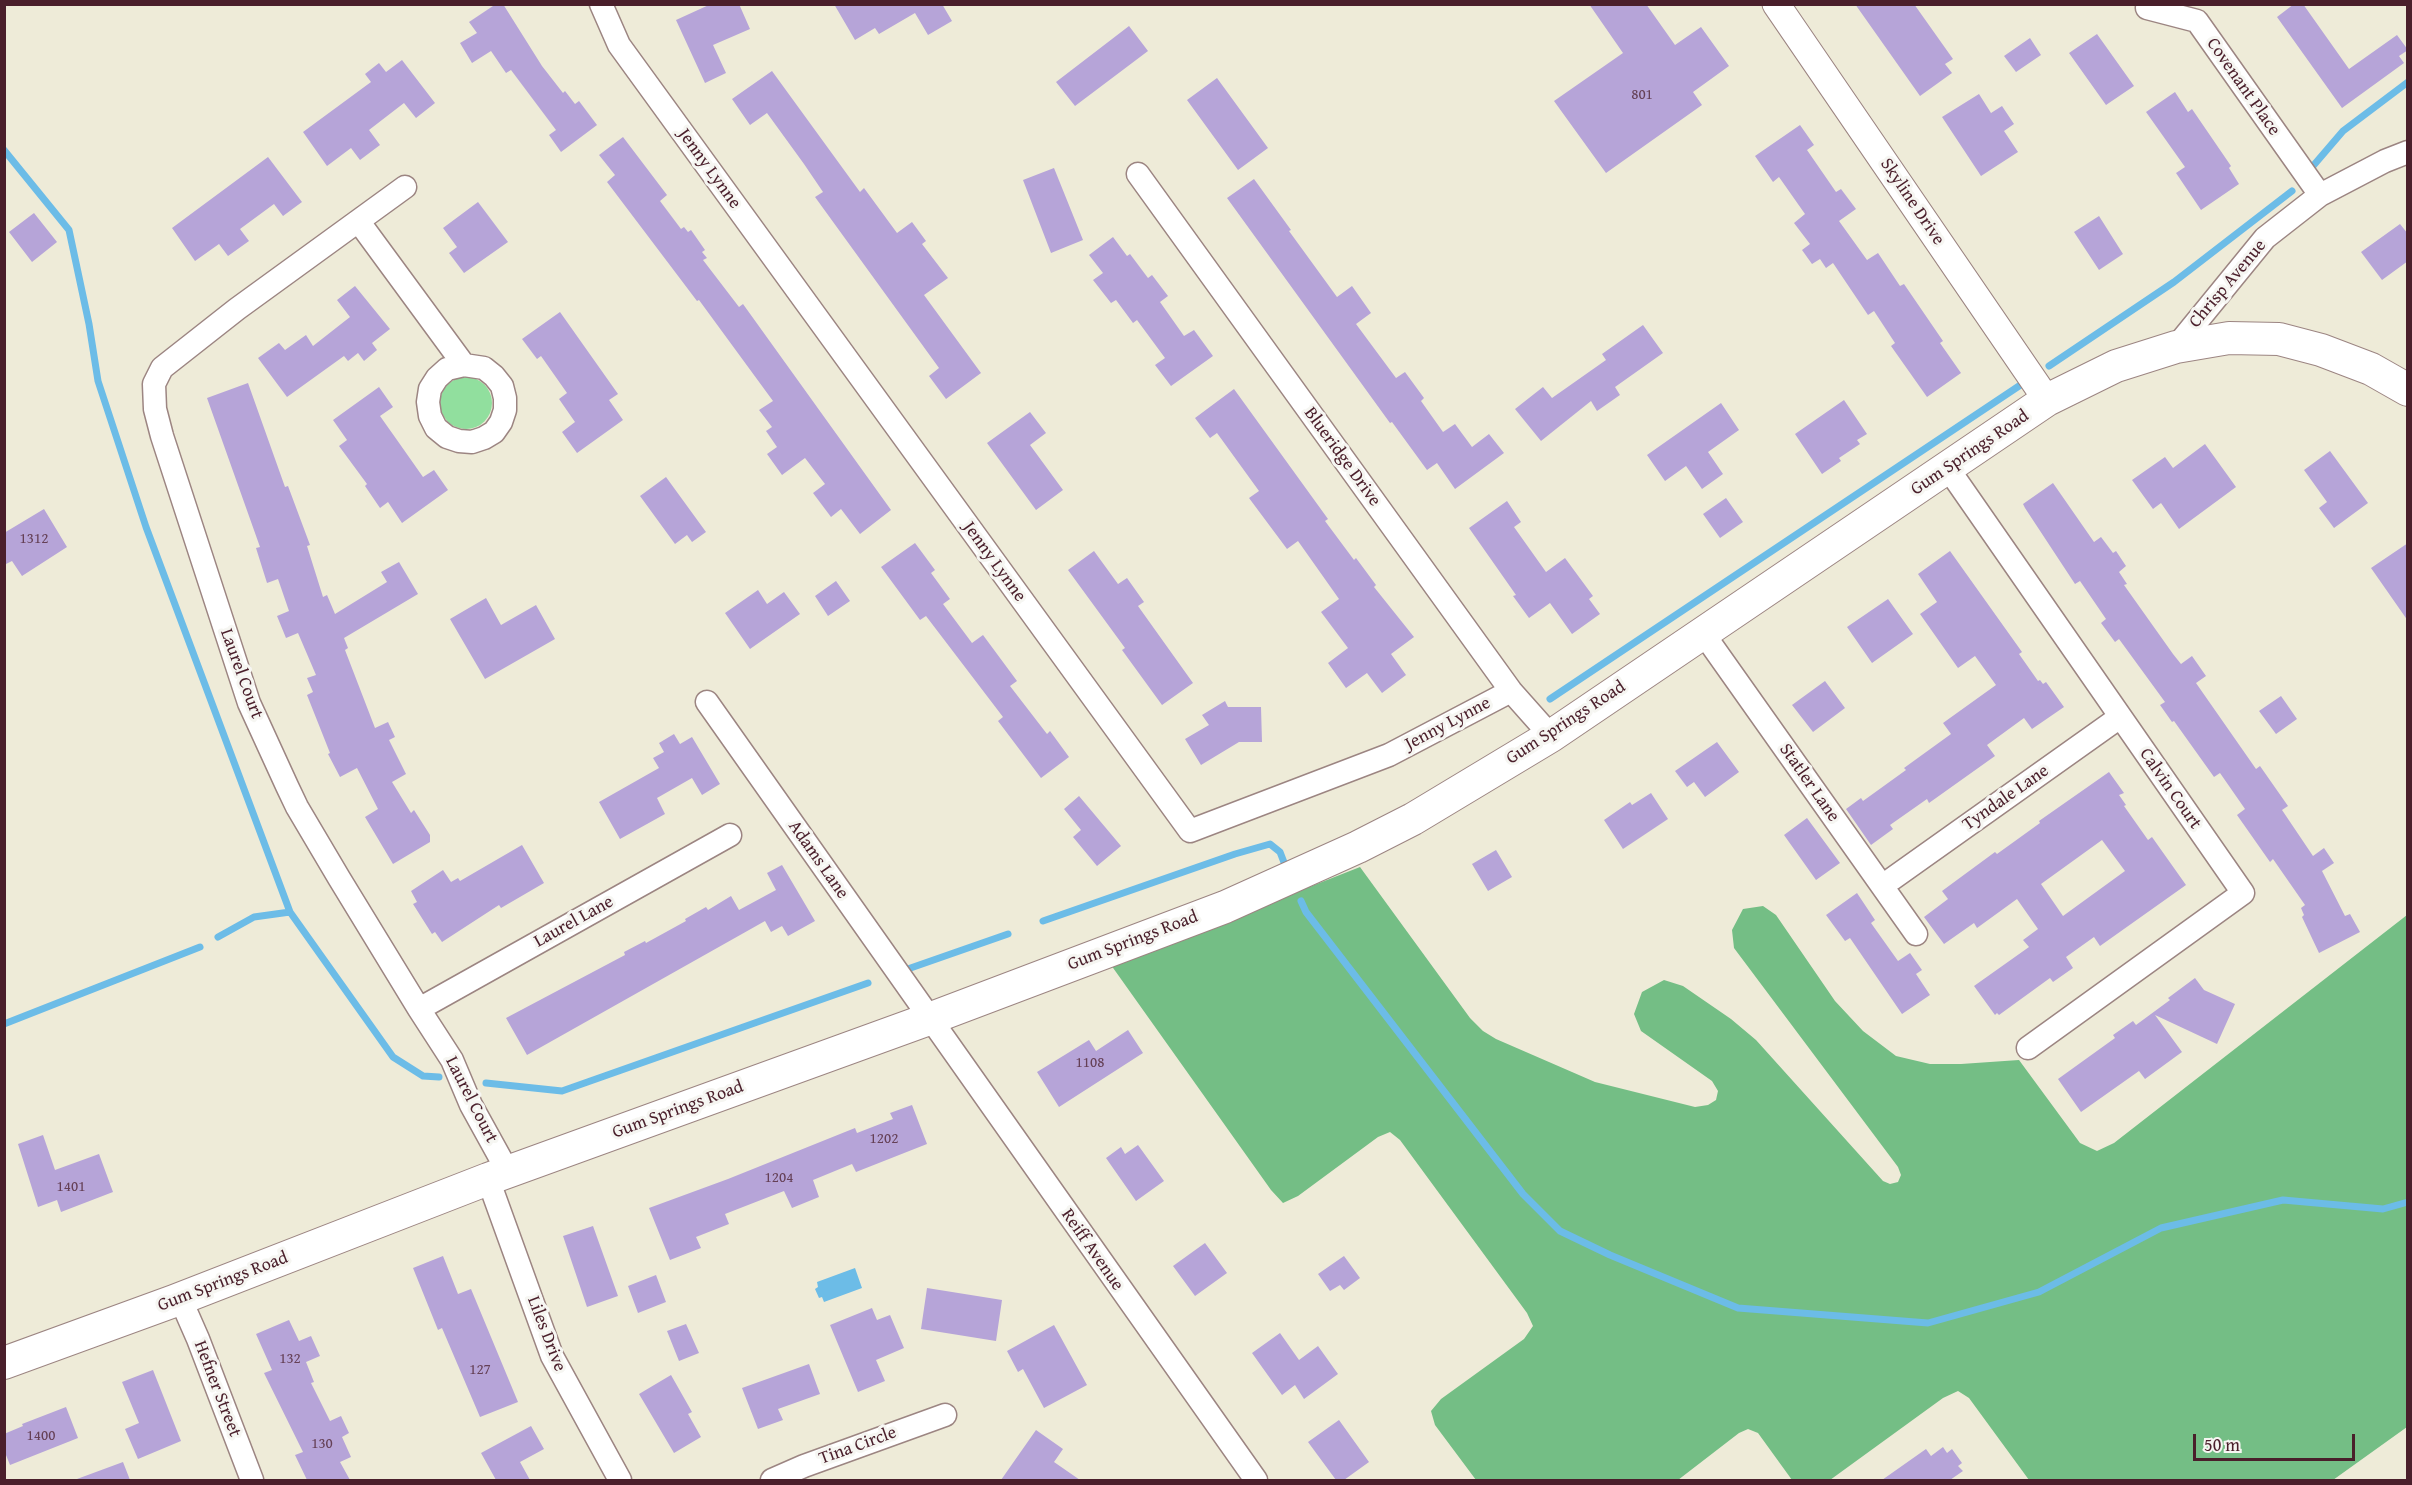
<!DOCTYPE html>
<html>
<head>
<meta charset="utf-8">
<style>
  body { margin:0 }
  #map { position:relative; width:2412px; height:1485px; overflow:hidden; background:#eeebd8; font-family:"Gentium Book Plus",serif }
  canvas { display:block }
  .frame { position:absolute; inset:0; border:6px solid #4a1f2b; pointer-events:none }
  .scale { position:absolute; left:2193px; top:1434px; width:162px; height:27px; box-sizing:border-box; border:3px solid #4a1f2b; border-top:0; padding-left:8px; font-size:18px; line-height:21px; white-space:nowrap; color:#4a1f2b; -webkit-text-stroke:4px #f6f6f2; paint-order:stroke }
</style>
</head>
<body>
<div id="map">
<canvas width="2412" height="1485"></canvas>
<div class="frame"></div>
<div class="scale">50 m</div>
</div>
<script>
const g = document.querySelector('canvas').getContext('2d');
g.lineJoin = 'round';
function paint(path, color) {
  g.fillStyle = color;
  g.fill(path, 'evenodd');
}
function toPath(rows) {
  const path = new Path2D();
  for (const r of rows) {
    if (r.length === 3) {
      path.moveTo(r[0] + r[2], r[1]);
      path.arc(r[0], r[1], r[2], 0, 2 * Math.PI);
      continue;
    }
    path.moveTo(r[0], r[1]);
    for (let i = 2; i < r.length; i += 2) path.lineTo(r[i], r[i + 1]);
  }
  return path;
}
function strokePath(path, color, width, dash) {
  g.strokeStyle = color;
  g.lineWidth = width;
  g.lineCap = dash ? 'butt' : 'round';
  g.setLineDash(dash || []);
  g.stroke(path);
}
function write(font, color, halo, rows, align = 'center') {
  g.font = font + ' "Gentium Book Plus",serif';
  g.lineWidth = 6;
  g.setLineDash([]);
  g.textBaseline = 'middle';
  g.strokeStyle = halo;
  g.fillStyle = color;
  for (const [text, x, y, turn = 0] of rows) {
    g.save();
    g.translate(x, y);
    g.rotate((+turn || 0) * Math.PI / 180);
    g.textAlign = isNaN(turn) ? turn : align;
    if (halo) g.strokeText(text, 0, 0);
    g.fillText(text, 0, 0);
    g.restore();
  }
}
const green = toPath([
  [466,403,26]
]);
const forest = toPath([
  [1360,867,1470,1018,1483,1031,1496,1039,1595,1082,1695,1107,1708,1105,1716,1100,1718,1091,1712,1081,1641,1031,1634,1014,1642,992,1664,980,1683,986,1731,1019,1756,1040,1883,1181,1890,1184,1898,1182,1901,1175,1898,1167,1734,948,1732,930,1743,909,1763,906,1776,915,1835,1001,1863,1031,1896,1056,1930,1064,1961,1064,2019,1060,2080,1143,2097,1151,2114,1143,2407,915,2407,1427,2333,1480,2029,1480,1969,1398,1958,1391,1943,1398,1830,1480,1792,1480,1758,1433,1748,1429,1739,1433,1678,1480,1476,1480,1435,1425,1431,1411,1441,1399,1524,1339,1533,1326,1527,1313,1400,1140,1390,1132,1378,1137,1298,1196,1283,1203,1271,1190,1111,965]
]);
const water = toPath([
  [855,1268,862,1288,824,1302,822,1297,819,1298,815,1289,818,1287,817,1282]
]);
const stream = toPath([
  [4,150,69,230,89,324,98,381,146,527,290,912,393,1057,423,1076,439,1077],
  [2313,166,2343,131,2408,82],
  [2049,366,2174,282,2292,191],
  [1550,699,2022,384],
  [1301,901,1306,912,1523,1194,1560,1231,1610,1255,1738,1308,1928,1323,2039,1292,2161,1228,2283,1200,2383,1209,2408,1202],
  [1043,921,1235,854,1270,844,1280,852,1285,865],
  [218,937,254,917,290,912],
  [902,971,1008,934],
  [4,1024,200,947],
  [486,1083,562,1091,868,983]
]);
const building = toPath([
  [496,4,503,4,542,66,563,93,565,91,575,104,579,101,597,125,561,152,549,135,556,130,511,70,506,73,491,51,472,63,460,43,477,33,469,22],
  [711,4,739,4,750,29,713,45,726,73,705,83,676,20],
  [834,4,942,4,952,21,928,35,915,13,879,34,875,28,855,40],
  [1589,4,1646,4,1675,45,1701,27,1729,66,1693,92,1702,105,1606,173,1554,101,1623,53],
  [1855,4,1914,4,1953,59,1945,64,1952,73,1920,96],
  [2294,4,2303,4,2349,69,2397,35,2408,50,2399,56,2404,63,2342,108,2277,17],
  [1129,26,1148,51,1075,106,1056,82],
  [2097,34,2134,86,2106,105,2069,53],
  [2030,38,2041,55,2016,72,2004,56],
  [402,60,435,103,416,118,404,103,369,130,380,145,360,160,351,148,327,166,303,132,371,82,365,74,379,63,386,72],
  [772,71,860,192,864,188,897,233,912,222,926,241,922,244,948,278,924,295,981,373,946,399,929,376,939,368,815,197,823,192,804,164,767,113,750,125,732,99],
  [1217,78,1268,148,1238,170,1187,100],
  [2175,92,2188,112,2192,109,2231,166,2229,168,2239,184,2201,210,2176,173,2185,167,2146,112],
  [1979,94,1991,113,2002,106,2014,124,2004,131,2018,152,1981,176,1942,117],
  [1800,125,1814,145,1807,150,1836,192,1841,189,1856,209,1839,221,1867,260,1878,253,1900,286,1904,284,1943,341,1940,343,1961,373,1927,397,1891,346,1895,343,1874,311,1868,315,1833,263,1826,268,1820,259,1812,264,1802,250,1810,244,1794,223,1805,214,1779,177,1773,182,1755,156],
  [623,137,667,195,660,201,681,229,684,227,688,232,691,230,705,250,702,252,707,258,703,260,739,307,743,304,891,510,860,534,841,509,831,517,813,493,825,484,805,458,782,475,767,454,777,447,766,431,772,427,759,410,773,401,699,300,697,301,607,182,615,175,599,155],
  [268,157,302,202,283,216,274,204,240,229,249,241,228,256,219,244,195,261,172,228],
  [1054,168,1083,240,1051,253,1023,180],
  [1254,179,1291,230,1289,231,1337,297,1352,286,1371,313,1356,324,1396,378,1405,372,1424,398,1421,401,1443,432,1455,424,1472,447,1489,434,1504,453,1455,489,1437,463,1427,470,1392,422,1390,423,1227,198],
  [478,202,508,242,464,273,449,253,457,247,443,228],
  [34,213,57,242,32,262,9,232],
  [2099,216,2123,254,2099,270,2074,232],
  [2400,224,2408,234,2408,261,2382,280,2361,252],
  [1113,237,1127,256,1130,254,1148,278,1152,275,1168,296,1160,302,1184,336,1194,330,1213,356,1171,386,1155,365,1165,358,1137,320,1133,323,1116,300,1111,303,1093,280,1103,273,1089,255],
  [355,286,390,329,372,343,377,350,364,361,358,353,348,361,344,356,287,397,258,358,279,343,285,350,306,335,313,346,350,317,337,300],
  [560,312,618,394,609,400,623,420,577,453,562,432,575,422,559,399,567,393,541,356,537,359,522,339],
  [1643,325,1663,353,1615,387,1620,395,1597,411,1591,401,1541,441,1515,409,1543,387,1552,398,1606,360,1602,354],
  [248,383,285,487,288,486,310,545,307,546,323,597,327,595,335,614,387,582,381,572,399,562,418,594,344,638,348,648,345,650,375,728,388,722,395,737,389,740,406,774,392,782,411,813,414,810,430,835,430,842,393,864,365,817,378,809,357,768,340,777,328,754,330,753,307,695,313,692,307,678,316,675,298,633,286,638,277,616,289,611,278,579,267,583,256,548,260,547,207,398],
  [379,387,393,407,380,416,397,440,423,477,434,470,448,490,402,523,388,502,380,508,365,486,367,484,339,446,347,440,333,420],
  [1234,389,1328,519,1325,521,1354,560,1356,558,1376,585,1374,587,1414,637,1391,654,1406,675,1382,693,1367,673,1346,688,1328,663,1348,648,1321,612,1339,599,1298,541,1287,549,1249,498,1259,491,1217,433,1210,438,1195,418],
  [1844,400,1867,434,1857,440,1860,444,1839,458,1841,461,1822,474,1795,434],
  [1721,403,1739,430,1708,452,1723,474,1702,489,1686,466,1665,481,1647,455],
  [1030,412,1046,433,1030,445,1063,490,1036,510,987,443],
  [2205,444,2236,487,2179,529,2161,503,2153,509,2132,480,2165,457,2173,468],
  [2330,451,2368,503,2334,528,2319,508,2327,502,2304,470],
  [666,477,706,532,692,542,687,535,675,544,640,496],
  [2053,483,2094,542,2101,537,2113,553,2116,551,2126,566,2119,572,2127,584,2124,585,2173,654,2181,664,2192,656,2206,676,2196,683,2256,769,2260,766,2288,806,2282,810,2313,856,2324,848,2334,863,2322,871,2345,916,2350,914,2360,932,2319,953,2302,917,2304,915,2301,908,2305,905,2273,859,2270,862,2237,815,2245,809,2220,773,2214,777,2174,721,2172,722,2160,705,2165,702,2119,639,2115,642,2101,623,2106,619,2080,581,2075,584,2025,508,2023,504],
  [1726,498,1743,522,1720,538,1703,514],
  [1507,501,1521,522,1514,527,1546,572,1565,558,1593,596,1589,599,1600,614,1572,634,1550,603,1529,618,1513,596,1516,595,1469,528],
  [44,509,67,547,22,576,12,561,4,565,4,533],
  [915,543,935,570,931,573,950,599,943,604,972,643,983,635,1017,681,1010,686,1047,734,1050,731,1069,757,1041,778,998,721,1003,717,926,616,920,620,881,567],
  [2408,543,2408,621,2371,568],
  [1094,551,1118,584,1127,578,1144,602,1138,606,1193,683,1162,705,1122,650,1125,648,1068,570],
  [1950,551,2022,652,2019,654,2038,681,2040,680,2043,684,2046,682,2064,707,2032,729,2024,718,1987,745,1995,756,1929,803,1927,799,1890,825,1893,829,1871,845,1846,809,1861,798,1863,801,1906,770,1904,768,1951,734,1943,723,1996,685,1975,656,1958,668,1920,614,1937,602,1918,574],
  [836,581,850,601,828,616,815,596],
  [758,590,767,604,784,592,800,614,750,649,725,613],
  [486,598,501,625,536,605,555,639,485,679,450,619],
  [1888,599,1913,634,1872,663,1847,627],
  [1825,681,1845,708,1813,732,1792,705],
  [2281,696,2297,719,2276,734,2259,711],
  [1225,701,1228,707,1261,707,1262,742,1239,742,1201,765,1185,739,1209,725,1202,715],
  [674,734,680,744,692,737,720,784,702,795,692,778,657,798,665,814,620,839,599,802,659,768,653,758,664,752,659,743],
  [1717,742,1739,772,1705,797,1694,782,1687,787,1675,771],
  [2109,772,2124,793,2119,795,2126,805,2124,806,2148,840,2152,837,2186,885,2100,946,2094,937,2066,957,2073,968,2053,982,2050,978,1999,1015,1997,1013,1995,1015,1974,986,2029,947,2023,940,2038,929,2017,899,1977,928,1974,923,1944,944,1924,917,1948,899,1942,891,1995,852,1997,854,2040,823,2039,821],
  [2102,840,2125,871,2063,916,2041,884],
  [1651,793,1668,819,1623,849,1604,820,1630,802,1632,805],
  [1079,796,1121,846,1097,866,1073,837,1081,830,1064,809],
  [1807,818,1840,863,1816,880,1784,835],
  [522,845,544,883,501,908,499,905,442,942,435,932,432,934,413,904,417,902,411,891,443,870,451,882,458,878,460,881],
  [1496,850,1512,877,1488,891,1472,864],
  [782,865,815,921,788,936,782,926,771,932,765,921,527,1055,506,1018,625,955,624,952,645,941,646,943,686,921,685,919,706,907,708,910,731,896,739,910,776,890,767,873],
  [1857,893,1875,920,1871,923,1898,961,1910,953,1922,970,1916,974,1930,995,1902,1014,1850,938,1845,941,1826,915],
  [2195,978,2204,990,2235,1004,2217,1044,2155,1015,2182,1052,2145,1079,2139,1071,2081,1112,2058,1079,2115,1038,2113,1035,2133,1021,2136,1025,2170,1000,2168,998],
  [1128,1030,1143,1053,1059,1107,1037,1072,1089,1040,1096,1051],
  [912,1105,927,1144,856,1172,852,1164,813,1180,819,1197,792,1208,784,1191,725,1214,729,1224,696,1237,701,1248,670,1260,649,1208,728,1179,855,1128,857,1133,893,1119,890,1113],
  [43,1135,55,1170,99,1154,113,1192,61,1212,57,1200,38,1207,18,1144],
  [1138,1145,1164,1181,1136,1201,1106,1158,1121,1147,1125,1154],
  [593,1226,618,1296,587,1307,563,1236],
  [1205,1243,1227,1273,1195,1296,1173,1266],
  [443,1256,458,1294,471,1289,518,1402,480,1417,442,1328,438,1330,413,1268],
  [1344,1256,1360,1278,1344,1290,1340,1285,1330,1291,1318,1274],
  [656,1275,666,1302,638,1313,628,1286],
  [927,1288,1002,1300,996,1341,921,1329],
  [872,1308,877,1320,890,1315,904,1348,876,1360,885,1381,858,1392,830,1325],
  [289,1320,299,1341,311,1336,320,1356,306,1362,314,1382,311,1383,330,1421,341,1416,349,1433,342,1437,351,1457,340,1462,350,1480,307,1480,295,1455,303,1452,264,1373,272,1370,256,1334],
  [686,1324,699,1353,679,1361,667,1331],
  [1054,1325,1087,1385,1044,1408,1023,1369,1018,1372,1007,1351],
  [1280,1333,1299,1360,1318,1346,1338,1374,1304,1399,1295,1385,1282,1395,1252,1353],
  [809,1364,820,1394,778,1409,783,1420,758,1429,742,1388],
  [153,1370,181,1441,138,1459,125,1429,139,1423,122,1382],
  [671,1375,692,1412,688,1414,701,1437,674,1453,639,1394],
  [66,1407,78,1438,10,1465,4,1450,4,1434,23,1426,22,1424],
  [1339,1420,1369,1462,1344,1480,1336,1480,1308,1442],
  [531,1426,544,1449,520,1462,530,1480,496,1480,481,1453],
  [1036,1430,1063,1449,1054,1462,1080,1480,1001,1480],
  [1943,1447,1947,1453,1952,1449,1962,1463,1958,1466,1963,1471,1950,1480,1882,1480,1926,1449,1931,1456],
  [123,1462,130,1480,78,1480,77,1479]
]);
const minor = toPath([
  [601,4,619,45,1190,831,1389,755,1511,691],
  [2147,8,2197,21,2320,195],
  [1138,174,1511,691,1551,736],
  [405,187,237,309,162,368,154,384,155,409,162,436,249,703,287,786,297,807,339,878,419,1009,452,1060,471,1105,508,1172],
  [359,222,464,365,447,369,437,378,430,389,428,402,430,416,436,428,447,437,459,441,472,442,484,438,494,432,501,422,505,410,505,398,502,386,494,376,484,368,464,365],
  [2176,347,2265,238,2320,195,2385,161,2408,152],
  [1947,467,2243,893,2028,1048],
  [1703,633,1916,934],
  [707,702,1256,1480],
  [1892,879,2120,717],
  [419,1009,730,835],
  [488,1179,552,1356,620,1480],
  [180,1298,198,1339,252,1480],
  [772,1480,804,1466,945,1415]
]);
const tertiary = toPath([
  [1776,4,2047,400]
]);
const secondary = toPath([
  [4,1363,174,1301,488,1179,929,1019,1225,907,1358,847,1413,819,1551,736,2047,400,2116,366,2176,347,2229,338,2279,339,2321,350,2371,369,2408,390]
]);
const numberNames = [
  ["801",1642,95],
  ["1312",34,539],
  ["1108",1090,1063],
  ["1202",884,1139],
  ["1204",779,1178],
  ["1401",71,1187],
  ["132",290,1359],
  ["127",480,1370],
  ["1400",41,1436],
  ["130",322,1444]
];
const streetNames = [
  ["Covenant Place",2243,87,55],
  ["Jenny Lynne",709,169,54],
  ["Skyline Drive",1912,202,56],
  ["Chrisp Avenue",2228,284,-50],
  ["Gum Springs Road",1970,453,-34],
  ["Blueridge Drive",1342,457,54],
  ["Jenny Lynne",994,562,54],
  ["Laurel Court",241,674,70],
  ["Gum Springs Road",1566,723,-33],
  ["Jenny Lynne",1448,724,-28],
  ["Statler Lane",1809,783,55],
  ["Calvin Court",2170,789,55],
  ["Tyndale Lane",2006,798,-35],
  ["Adams Lane",818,860,55],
  ["Laurel Lane",574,922,-29],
  ["Gum Springs Road",1133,941,-21],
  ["Laurel Court",471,1100,63],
  ["Gum Springs Road",678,1110,-20],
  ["Reiff Avenue",1092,1250,55],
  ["Gum Springs Road",223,1282,-21],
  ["Liles Drive",546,1334,69],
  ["Hefner Street",217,1389,69],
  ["Tina Circle",858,1446,-20]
];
paint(green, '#91df9e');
paint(forest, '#74be85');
paint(water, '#6cbce7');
strokePath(stream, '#6cbce7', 7);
paint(building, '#b6a4d8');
strokePath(minor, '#9c8582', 25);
strokePath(tertiary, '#9c8582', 29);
strokePath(secondary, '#9c8582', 34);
strokePath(minor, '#fff', 22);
strokePath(tertiary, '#fff', 27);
strokePath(secondary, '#fff', 32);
write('15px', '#654056', null, numberNames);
write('18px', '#4a1f2b', '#f6f6f2', streetNames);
</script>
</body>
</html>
